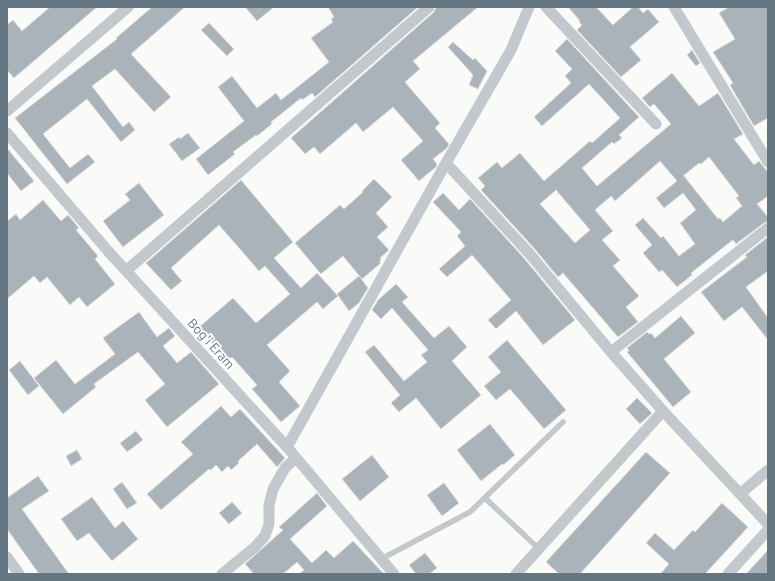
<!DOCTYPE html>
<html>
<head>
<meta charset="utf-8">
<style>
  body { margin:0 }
  #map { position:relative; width:775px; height:581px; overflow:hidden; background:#fafaf8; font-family:Ubuntu,sans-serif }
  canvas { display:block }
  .frame { position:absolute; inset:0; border:8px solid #657683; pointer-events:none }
</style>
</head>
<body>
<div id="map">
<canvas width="775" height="581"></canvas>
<div class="frame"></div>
</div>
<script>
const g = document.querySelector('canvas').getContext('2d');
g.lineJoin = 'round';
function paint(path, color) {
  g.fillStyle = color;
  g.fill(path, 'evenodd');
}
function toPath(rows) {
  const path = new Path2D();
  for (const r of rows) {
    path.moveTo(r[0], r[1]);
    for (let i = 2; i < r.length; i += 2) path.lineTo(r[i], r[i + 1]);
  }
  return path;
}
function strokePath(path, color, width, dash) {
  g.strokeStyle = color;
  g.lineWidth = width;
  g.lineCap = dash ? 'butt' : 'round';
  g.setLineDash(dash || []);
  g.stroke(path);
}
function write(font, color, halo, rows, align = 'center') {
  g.font = font + ' Ubuntu,sans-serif';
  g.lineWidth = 4;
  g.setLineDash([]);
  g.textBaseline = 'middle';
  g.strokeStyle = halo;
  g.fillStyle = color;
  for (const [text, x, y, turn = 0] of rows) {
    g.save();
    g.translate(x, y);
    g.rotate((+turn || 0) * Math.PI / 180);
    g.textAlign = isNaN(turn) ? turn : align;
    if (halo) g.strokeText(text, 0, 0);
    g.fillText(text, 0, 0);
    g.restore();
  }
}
const building = toPath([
  [50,7,97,7,14,78,7,70,7,25,13,20,22,31,50,7],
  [152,7,185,7,131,54,171,97,154,112,115,69,92,86,123,127,129,122,135,130,121,142,87,99,43,134,70,168,88,154,95,162,67,184,15,118,117,39,116,38,152,7],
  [245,7,274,7,257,21,245,7],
  [328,7,418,7,315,97,312,93,302,100,301,98,271,122,272,124,257,136,256,135,233,152,235,154,208,175,196,159,244,121,218,87,232,76,257,108,276,93,281,100,329,62,311,38,333,22,331,19,334,17,328,7],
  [436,7,478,7,413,61,420,69,405,82,440,123,435,128,449,144,447,148,433,159,437,164,436,167,419,181,401,160,423,141,393,107,363,132,356,123,320,154,314,147,305,154,291,138,434,12,436,7],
  [568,7,596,7,613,25,633,7,638,7,643,13,648,9,659,22,630,47,641,60,621,77,577,30,582,25,579,22,580,21,568,7],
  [729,7,768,7,768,118,754,126,730,85,733,83,713,52,735,39,719,13,729,7],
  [209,23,234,49,227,56,201,30,209,23],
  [567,39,639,117,619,135,622,138,614,144,612,142,582,168,597,186,671,124,654,104,650,107,642,98,672,73,699,106,718,93,743,134,734,139,754,165,759,161,768,172,768,196,757,204,768,217,768,221,764,223,736,244,733,240,725,246,691,273,692,275,677,287,662,270,659,272,643,253,652,245,635,225,643,218,661,238,663,236,679,256,695,244,680,223,696,210,683,193,664,208,656,198,677,181,660,161,615,201,611,196,595,210,613,231,602,240,620,260,613,266,639,296,626,307,638,322,618,337,563,273,558,277,533,247,481,190,485,186,478,178,497,162,502,168,520,153,544,181,590,141,592,143,620,118,589,84,542,126,534,117,571,83,565,76,572,69,555,51,567,39],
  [709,157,739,196,736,198,742,206,723,222,720,218,718,219,684,176,683,176,699,163,701,164,709,157],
  [556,190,590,230,575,243,540,204,556,190],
  [453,42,473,60,475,58,487,71,478,89,469,85,473,75,448,47,453,42],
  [692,50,700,63,696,66,687,55,692,50],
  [188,133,200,148,182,161,169,144,179,137,180,139,188,133],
  [7,148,34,181,21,191,7,173,7,148],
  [374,179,392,197,376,213,388,227,377,237,389,250,380,258,381,260,379,262,381,263,362,279,343,256,321,274,295,243,340,205,344,209,363,192,362,191,374,179],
  [241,180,293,242,274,258,301,288,317,273,338,296,323,309,317,302,267,345,290,371,279,382,300,406,281,422,252,389,257,385,232,357,228,361,198,328,233,298,256,323,290,294,265,266,259,271,219,225,171,268,182,281,171,290,146,263,241,180],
  [139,183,164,215,123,247,103,221,130,200,125,194,139,183],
  [443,193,459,210,470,199,523,257,575,320,543,345,516,311,496,329,488,320,511,300,472,255,447,277,439,269,465,246,457,236,461,232,433,202,443,193],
  [43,200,61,221,68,215,79,228,76,230,98,256,95,259,115,284,87,307,79,297,70,305,47,277,40,283,34,276,7,299,7,221,16,214,20,220,43,200],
  [768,237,768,271,746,287,768,318,768,340,742,307,724,321,701,292,747,257,745,255,768,237],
  [359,276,368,288,359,303,349,311,337,294,359,276],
  [396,284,408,297,402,302,434,338,449,326,467,347,452,361,481,395,441,429,416,398,399,412,391,403,400,395,365,352,374,345,404,381,427,362,421,355,428,350,392,308,381,319,372,310,378,300,396,284],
  [139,312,157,337,169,328,175,336,163,346,177,363,191,352,219,384,167,427,145,400,165,384,138,352,94,384,96,387,63,414,34,378,56,360,75,384,115,354,103,338,139,312],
  [681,316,695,333,664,359,691,392,673,407,627,352,629,351,627,348,647,332,649,334,651,333,655,338,681,316],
  [507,340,566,410,544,429,510,389,496,400,484,386,501,372,488,357,507,340],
  [20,361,39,386,28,395,9,370,20,361],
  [637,398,652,413,640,424,626,409,637,398],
  [221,406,231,417,240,409,285,458,277,467,257,444,238,461,239,463,231,470,228,466,222,472,216,465,211,470,209,469,161,510,147,494,193,454,181,442,221,406],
  [490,424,515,455,503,465,502,464,481,481,457,450,490,424],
  [136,431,143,440,127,452,120,443,136,431],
  [77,450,82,459,71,466,66,456,77,450],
  [646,452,670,473,580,574,559,574,546,562,646,452],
  [372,455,389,477,360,501,342,479,372,455],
  [38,476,49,491,22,509,69,574,39,574,7,529,7,498,38,476],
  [122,482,137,503,127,509,113,489,122,482],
  [444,483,459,503,442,516,427,495,444,483],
  [317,493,327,506,290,539,312,563,326,550,334,558,353,541,384,574,299,574,304,570,297,562,283,574,254,574,245,564,283,530,279,527,317,493],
  [92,497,115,528,123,521,138,539,112,561,89,533,77,541,61,519,92,497],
  [232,502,242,513,229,524,219,513,232,502],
  [722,503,748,527,705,574,660,574,669,564,646,543,655,533,674,550,693,530,695,532,722,503],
  [768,550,768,574,746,574,768,550],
  [425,553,437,568,429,574,416,574,409,565,425,553]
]);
const service = toPath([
  [485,498,539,549],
  [381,559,470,512,563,422]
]);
const minor = toPath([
  [546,7,656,124],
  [674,7,768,162],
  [7,111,128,7],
  [7,133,108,251,287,447,394,574],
  [446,163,528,252,611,352,663,411,768,524],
  [127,270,429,7],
  [611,352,768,228],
  [287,447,446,163,511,50,529,7],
  [740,494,768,470],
  [7,557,19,574],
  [222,574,255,547,265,536,269,524,269,505,273,489,285,468,296,458],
  [516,574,663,411],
  [728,574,768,530]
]);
const streetNames = [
  ["Bog'i Eram",211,344,48]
];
paint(building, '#aab3b9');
strokePath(building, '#dcdcda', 1);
strokePath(service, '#c3c8cc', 5.5);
strokePath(minor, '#c3c8cc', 11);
write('13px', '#657683', '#fff', streetNames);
</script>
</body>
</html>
